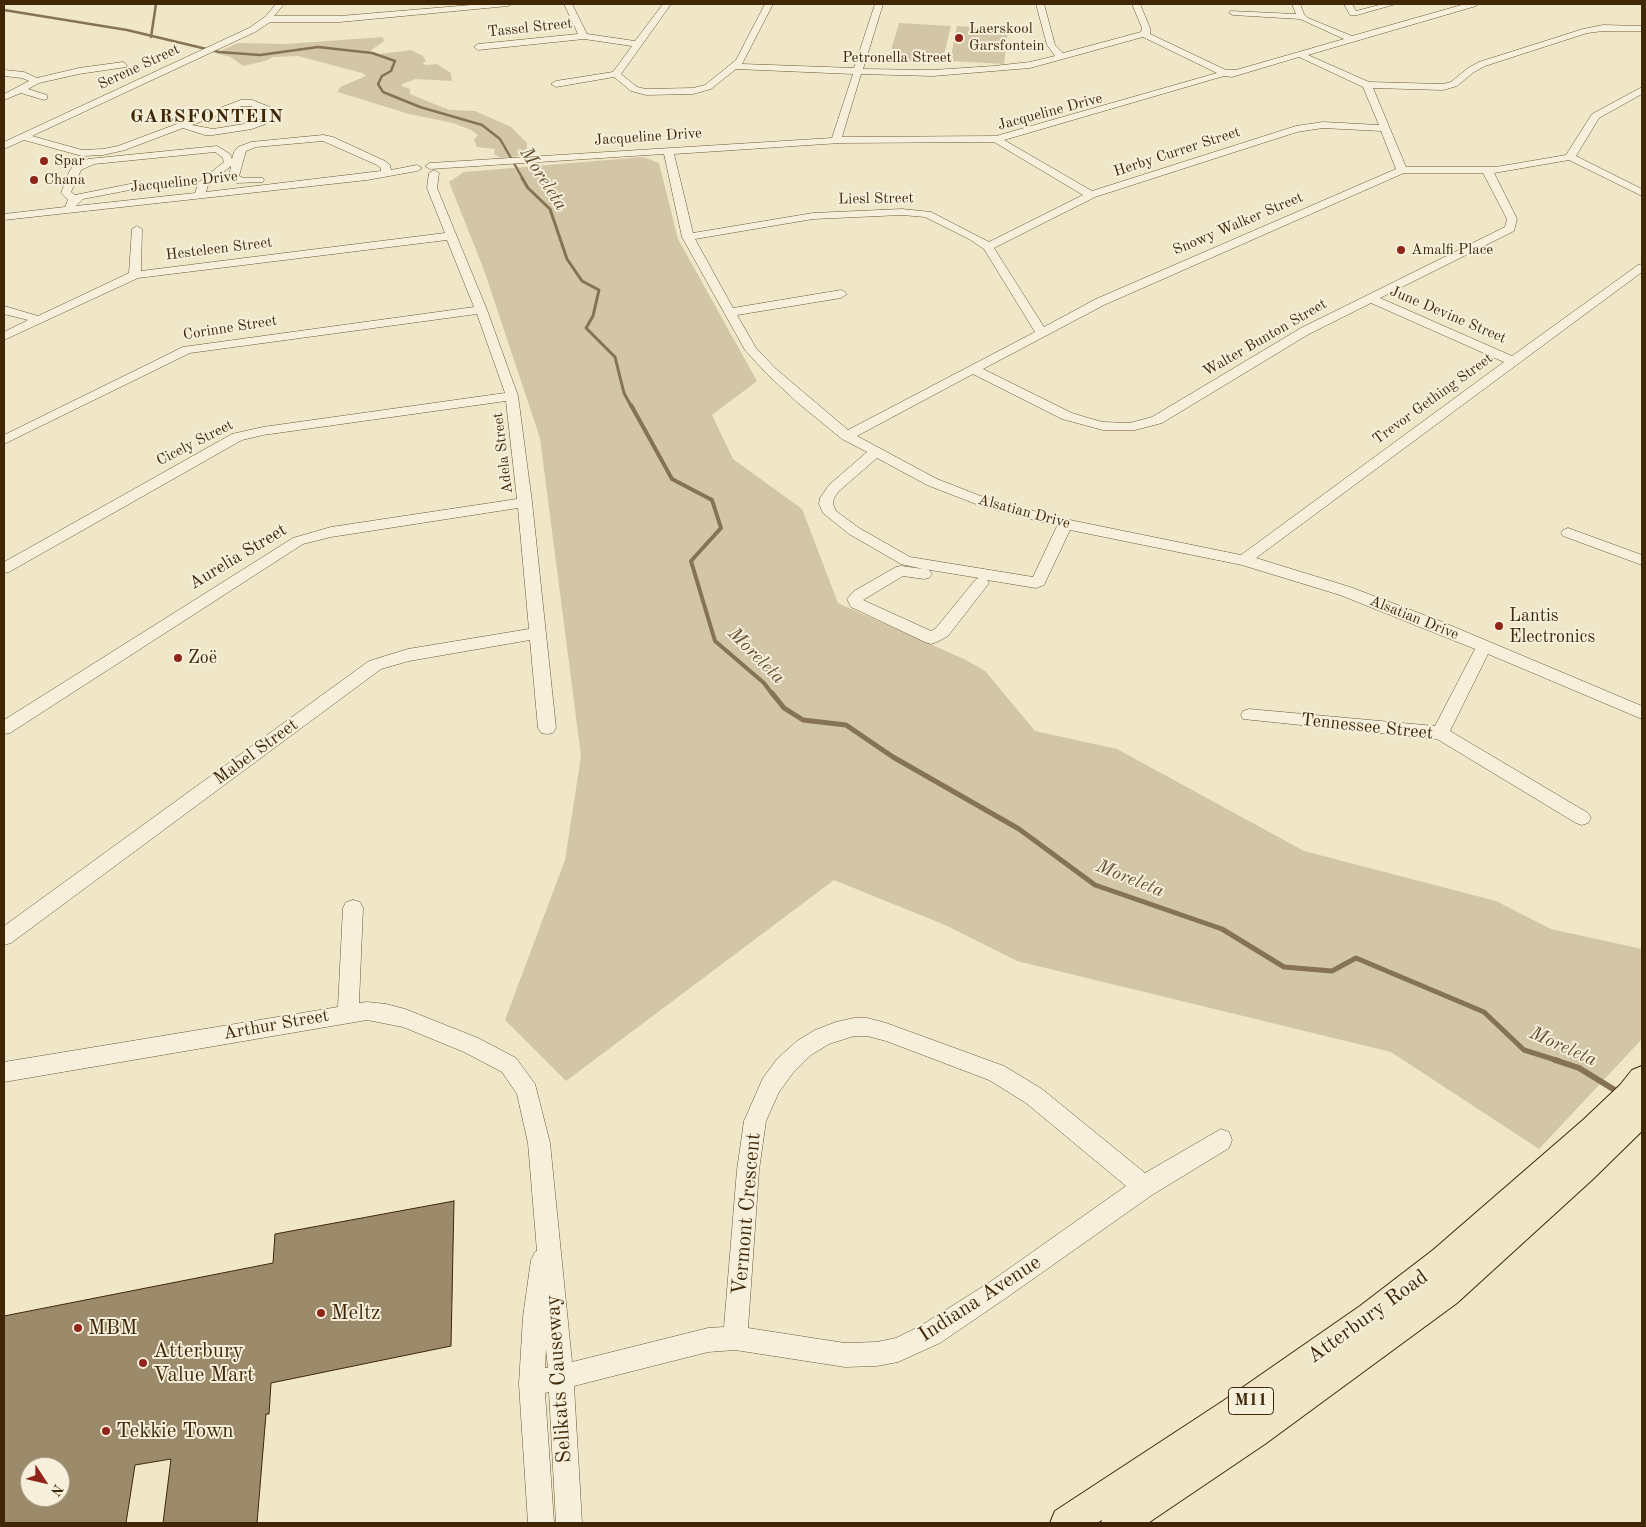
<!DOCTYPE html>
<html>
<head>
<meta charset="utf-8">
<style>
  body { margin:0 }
  #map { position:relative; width:1646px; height:1527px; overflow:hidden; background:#f0e7c8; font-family:"Old Standard TT",serif }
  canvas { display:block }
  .frame { position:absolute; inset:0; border:5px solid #3f2706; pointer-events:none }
  .north { position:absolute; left:20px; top:1457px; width:50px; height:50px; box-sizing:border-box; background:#f5efdb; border:1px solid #ac9f86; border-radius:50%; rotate:125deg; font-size:14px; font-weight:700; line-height:20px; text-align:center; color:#3f2706 }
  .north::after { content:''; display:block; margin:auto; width:18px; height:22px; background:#8f2418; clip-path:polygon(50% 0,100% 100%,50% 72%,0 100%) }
</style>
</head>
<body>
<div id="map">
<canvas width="1646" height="1527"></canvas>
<div class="frame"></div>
<div class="north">N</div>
</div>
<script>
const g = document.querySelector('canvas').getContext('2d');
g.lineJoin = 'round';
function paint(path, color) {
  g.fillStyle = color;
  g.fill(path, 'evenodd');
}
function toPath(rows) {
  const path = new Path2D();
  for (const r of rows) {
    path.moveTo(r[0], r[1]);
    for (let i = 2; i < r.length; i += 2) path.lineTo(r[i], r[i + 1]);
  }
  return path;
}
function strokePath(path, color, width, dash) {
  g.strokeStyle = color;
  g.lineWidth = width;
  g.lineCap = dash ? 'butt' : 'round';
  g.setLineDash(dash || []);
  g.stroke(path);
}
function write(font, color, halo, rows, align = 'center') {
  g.font = font + ' "Old Standard TT",serif';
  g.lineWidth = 4;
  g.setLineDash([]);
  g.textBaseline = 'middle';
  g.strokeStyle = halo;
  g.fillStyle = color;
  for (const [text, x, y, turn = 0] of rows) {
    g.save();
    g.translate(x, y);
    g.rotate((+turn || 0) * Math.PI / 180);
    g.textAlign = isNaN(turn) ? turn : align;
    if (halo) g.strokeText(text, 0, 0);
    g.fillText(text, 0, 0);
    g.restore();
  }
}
const green = toPath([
  [899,23,951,26,942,63,888,60],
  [957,26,1008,29,1004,64,950,61],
  [383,37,384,41,370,51,380,54,411,50,423,56,426,61,422,64,427,65,437,64,451,73,452,81,416,79,402,84,402,86,410,89,410,94,449,110,475,111,511,127,527,143,526,155,501,158,494,154,495,149,477,147,474,140,478,135,471,130,453,123,409,114,338,92,340,87,366,76,362,73,298,56,273,57,265,61,243,66,231,57,215,53,238,43,286,44],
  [643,157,659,163,678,239,757,381,712,415,733,459,802,509,838,603,966,660,985,671,1035,731,1117,749,1304,851,1496,901,1551,929,1642,949,1642,1039,1539,1149,1391,1052,1017,961,945,925,834,880,566,1081,505,1020,565,860,581,756,540,438,484,270,449,182,464,172]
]);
const streamFar4 = toPath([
  [4,10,127,30,219,52,260,55,318,47,372,53,395,61,391,71,382,76,378,84,383,92,420,107,482,125,500,139,523,179],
  [151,37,156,4]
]);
const streamFar3 = toPath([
  [522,178,528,188,550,209,567,259,582,281,599,290,593,316,586,328,615,357,624,393,631,406]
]);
const streamFar2 = toPath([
  [631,405,672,479,712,500,721,528,691,561,715,641,764,683,773,695]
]);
const streamFar1 = toPath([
  [772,693,784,708,803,720,846,725,893,757,1019,829,1095,885,1222,929,1284,967,1332,971,1356,958,1484,1012,1524,1050,1559,1061]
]);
const stream = toPath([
  [1555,1060,1579,1068,1618,1092]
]);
const building = toPath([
  [454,1201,451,1346,271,1383,269,1414,266,1414,257,1523,163,1523,171,1459,135,1465,126,1523,4,1523,4,1316,273,1263,275,1234,454,1201],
  [30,1467,60,1467,60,1497,30,1497,30,1467]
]);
const minor = toPath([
  [276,4,284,4,274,16,340,16,483,4,512,4,508,6,340,22,270,22,255,32,32,136,82,150,103,149,118,146,241,100,252,100,270,107,276,114,268,123,252,129,213,135,205,135,183,128,125,150,103,155,82,156,24,140,4,149,4,142,249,28,265,17,276,4],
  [242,106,251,106,266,114,262,119,250,123,213,129,192,125,242,106],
  [564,4,572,4,587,34,635,41,663,4,671,4,621,74,637,87,646,89,693,88,705,85,736,60,765,4,773,4,742,64,854,68,875,4,883,4,863,69,933,70,994,66,1030,62,1055,56,1047,45,1036,4,1044,4,1055,45,1063,53,1141,32,1142,28,1132,4,1140,4,1150,28,1150,34,1226,70,1236,70,1344,39,1300,19,1233,15,1229,13,1230,11,1296,14,1292,4,1300,4,1304,14,1308,18,1352,36,1465,4,1477,4,1476,6,1308,55,1369,82,1443,84,1451,82,1468,68,1479,62,1583,29,1603,25,1642,26,1642,31,1603,31,1587,33,1485,66,1474,72,1457,86,1443,90,1373,88,1406,167,1496,167,1566,155,1592,114,1642,87,1642,94,1599,118,1576,156,1642,189,1642,196,1569,160,1494,173,1517,219,1514,231,1380,298,1512,356,1638,265,1642,264,1642,272,1256,558,1350,587,1440,621,1642,706,1642,719,1488,654,1450,731,1588,813,1591,818,1588,823,1582,825,1576,823,1437,739,1243,719,1241,715,1243,711,1249,709,1435,726,1475,649,1340,595,1242,565,1070,530,1044,585,1036,588,987,580,989,583,986,587,948,636,937,642,931,644,925,642,851,607,847,599,854,591,896,567,901,566,923,569,901,564,849,534,823,513,819,504,820,498,829,485,867,452,842,439,798,403,767,374,745,350,682,237,664,154,430,169,425,166,430,163,832,138,853,74,736,69,711,89,693,94,646,95,631,91,614,77,556,87,551,84,556,81,613,72,632,46,584,39,478,50,474,47,478,44,578,34,564,4],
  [1143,37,1217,73,996,136,842,137,861,74,933,76,1030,68,1143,37],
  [1299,57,1363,87,1379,125,1323,122,1296,126,1092,191,1004,140,1224,76,1232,77,1299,57],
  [1323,128,1381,131,1396,169,1096,299,1044,327,994,248,1095,197,1297,132,1323,128],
  [994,142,1083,195,989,242,931,212,902,209,813,213,693,233,674,154,840,143,994,142],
  [1404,173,1483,173,1507,219,1505,227,1301,328,1152,417,1130,423,1103,422,1088,418,1072,413,983,369,1104,305,1404,173],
  [902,215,925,217,969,239,984,249,1035,332,848,430,775,368,756,348,737,315,841,298,847,294,845,292,841,290,733,308,695,239,813,219,902,215],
  [1371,303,1504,362,1241,555,1065,519,991,500,937,479,857,436,973,374,1062,419,1103,430,1135,430,1162,423,1309,334,1371,303],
  [877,458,927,485,981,506,1057,526,1033,577,910,557,859,528,836,511,833,504,834,498,839,491,877,458],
  [924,569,979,578,976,579,936,628,931,631,863,600,903,576,924,579,929,578,932,574,929,570,924,569],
  [1344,4,1352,4,1356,11,1383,4,1396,4,1357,15,1350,15,1344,4],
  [123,62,127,65,126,67,79,74,39,83,28,89,47,95,47,99,44,100,21,93,4,100,4,94,29,81,22,78,4,76,4,70,24,72,37,78,79,68,123,62],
  [323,135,333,137,385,161,390,165,391,170,417,165,422,168,417,171,367,180,4,220,4,214,65,207,68,200,61,193,69,172,73,166,88,159,217,146,230,154,232,159,234,152,238,147,251,142,323,135],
  [323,141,377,165,381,168,381,171,206,192,208,185,231,166,229,177,237,183,263,182,264,180,263,178,243,178,239,176,246,151,256,147,323,141],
  [215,152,222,157,224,162,199,182,195,193,76,206,83,199,140,188,145,185,140,182,75,195,71,192,81,170,94,164,215,152],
  [434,170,439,173,437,188,487,310,518,396,532,502,556,728,553,733,547,734,541,733,538,728,530,640,409,661,381,669,11,943,4,945,4,926,369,661,408,649,529,629,518,508,331,537,303,544,10,733,4,734,4,720,293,538,331,527,517,499,506,401,263,435,242,440,9,572,4,573,4,562,232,434,263,427,505,393,477,314,190,353,4,444,4,435,183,347,474,307,447,240,138,278,4,340,4,332,28,320,4,314,4,306,38,316,129,273,132,229,137,226,142,229,141,271,445,233,427,188,429,173,434,170],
  [1568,528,1642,555,1642,565,1563,536,1561,533,1563,530,1568,528],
  [353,900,360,902,363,908,359,1003,367,1002,386,1004,405,1009,478,1038,516,1058,535,1084,550,1143,572,1362,708,1328,724,1327,737,1170,744,1121,763,1078,777,1059,797,1041,815,1030,836,1022,854,1018,867,1018,886,1023,1004,1066,1042,1089,1145,1173,1221,1129,1229,1132,1232,1140,1229,1148,1152,1195,1006,1298,940,1343,898,1362,877,1366,845,1367,735,1350,708,1352,574,1386,582,1523,556,1523,549,1392,545,1393,554,1523,528,1523,519,1384,523,1317,531,1260,535,1252,537,1251,528,1143,517,1094,502,1072,464,1052,403,1027,367,1020,4,1082,4,1062,338,1007,343,908,346,902,353,900],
  [854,1036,867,1036,886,1041,989,1080,1026,1103,1126,1186,990,1282,922,1325,896,1338,877,1342,845,1343,748,1328,759,1170,766,1121,779,1092,793,1073,811,1055,829,1044,854,1036],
  [546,1349,548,1368,545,1368,546,1349]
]);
const major = toPath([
  [1642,1066,1642,1131,1593,1179,1457,1303,1265,1444,1148,1523,1101,1523,1102,1520,1097,1523,1050,1523,1055,1511,1223,1401,1360,1306,1433,1250,1583,1120,1620,1085,1632,1070,1642,1066]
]);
const markers = [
  [959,38,5,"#8f2418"],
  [44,161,5,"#8f2418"],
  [34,180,5,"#8f2418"],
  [1401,250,5,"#8f2418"],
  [1499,626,5,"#8f2418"],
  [178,658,5,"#8f2418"],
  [321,1313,5,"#8f2418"],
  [78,1328,5,"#8f2418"],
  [143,1363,5,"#8f2418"],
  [106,1431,5,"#8f2418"]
];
const farStreetnames = [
  ["Tassel Street",530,28,-6],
  ["Petronella Street",897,58],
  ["Serene Street",139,67,-25],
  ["Jacqueline Drive",1050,112,-15],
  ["Jacqueline Drive",648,137,-4],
  ["Herby Currer Street",1177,152,-18],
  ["Jacqueline Drive",184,182,-6],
  ["Liesl Street",876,199,-1],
  ["Snowy Walker Street",1238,224,-23],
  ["Hesteleen Street",219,249,-7],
  ["June Devine Street",1448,315,23],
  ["Corinne Street",230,328,-9],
  ["Walter Bunton Street",1265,338,-30],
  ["Trevor Gething Street",1433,399,-36],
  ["Cicely Street",195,443,-27],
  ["Adela Street",503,453,-97],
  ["Alsatian Drive",1024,512,15],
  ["Alsatian Drive",1414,618,22]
];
const farPoinames = [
  ["Laerskool",969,29],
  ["Garsfontein",969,46],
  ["Spar",54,161],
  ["Chana",44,180],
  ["Amalfi Place",1411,250]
];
const shields = [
  [1251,1401,45]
];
const shieldNames = [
  ["M11",1251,1401]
];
const streetNames = [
  ["Aurelia Street",238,557,-31],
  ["Tennessee Street",1367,727,6],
  ["Mabel Street",256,752,-36],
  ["Arthur Street",276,1025,-10]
];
const poiNames = [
  ["Lantis",1509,616],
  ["Electronics",1509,637],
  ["Zoë",188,658]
];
const farDistrictnames = [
  ["GARSFONTEIN",207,117]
];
const waterNames = [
  ["Moreleta",543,179,57],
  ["Moreleta",756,656,45],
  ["Moreleta",1130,879,22],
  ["Moreleta",1563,1047,24]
];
const nearStreetnames = [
  ["Vermont Crescent",747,1214,-85],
  ["Indiana Avenue",980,1299,-33],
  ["Atterbury Road",1368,1317,-36],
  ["Selikats Causeway",559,1379,-94]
];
const nearPoinames = [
  ["Meltz",331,1313],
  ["MBM",88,1328],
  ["Atterbury",153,1351],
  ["Value Mart",153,1375],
  ["Tekkie Town",116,1431]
];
paint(green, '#d2c6a7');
strokePath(streamFar4, '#857353', 2.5);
strokePath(streamFar3, '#857353', 3);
strokePath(streamFar2, '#857353', 4);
strokePath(streamFar1, '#857353', 5);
strokePath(stream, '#857353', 6);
paint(building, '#9b8b6b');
strokePath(building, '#3f2706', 1);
strokePath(minor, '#6b5736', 1);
strokePath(major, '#3f2706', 2);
paint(minor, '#f5efdb');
paint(major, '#f0e7c8');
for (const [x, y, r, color] of markers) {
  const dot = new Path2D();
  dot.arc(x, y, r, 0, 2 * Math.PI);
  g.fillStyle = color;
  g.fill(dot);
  strokePath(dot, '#f5efdb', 2);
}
write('15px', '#3f2706', '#f5efdb', farStreetnames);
write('15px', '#3f2706', '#f5efdb', farPoinames, 'left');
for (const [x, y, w] of shields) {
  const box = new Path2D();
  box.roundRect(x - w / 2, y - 13.5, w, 27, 4);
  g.fillStyle = '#f5efdb';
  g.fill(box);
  strokePath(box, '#3f2706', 1);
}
write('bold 16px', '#3f2706', null, shieldNames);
write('18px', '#3f2706', '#f5efdb', streetNames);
write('18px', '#3f2706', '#f5efdb', poiNames, 'left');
g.letterSpacing = '1px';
write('bold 19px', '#3f2706', '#f5efdb', farDistrictnames);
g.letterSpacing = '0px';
write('italic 19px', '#624d2c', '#f5efdb', waterNames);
write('21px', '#3f2706', '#f5efdb', nearStreetnames);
write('21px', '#3f2706', '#f5efdb', nearPoinames, 'left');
</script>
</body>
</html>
